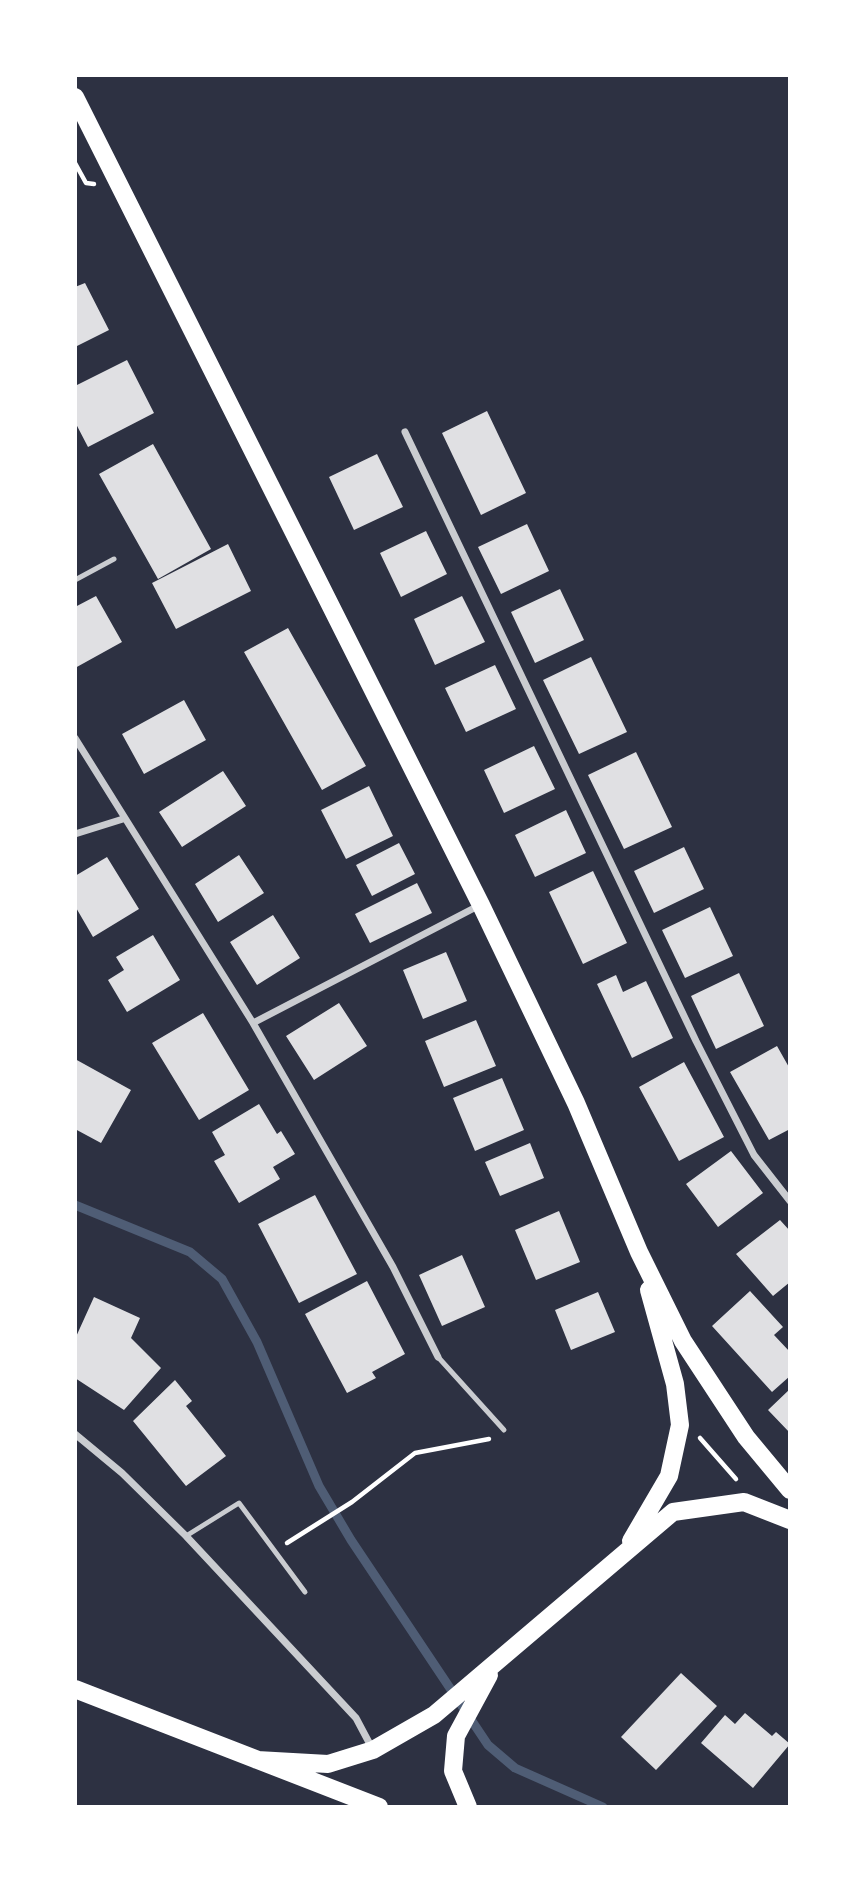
<!DOCTYPE html>
<html>
<head>
<meta charset="utf-8">
<style>
  body { margin:0 }
  #map { position:relative; width:865px; height:1882px; overflow:hidden; background:#2d3142; font-family:"Zilla Slab",serif }
  canvas { display:block }
  .frame { position:absolute; inset:0; border:77px solid #fff; pointer-events:none }
</style>
</head>
<body>
<div id="map">
<canvas width="865" height="1882"></canvas>
<div class="frame"></div>
</div>
<script>
const g = document.querySelector('canvas').getContext('2d');
g.lineJoin = 'round';
function toPath(rows) {
  const path = new Path2D();
  for (const r of rows) {
    path.moveTo(r[0], r[1]);
    for (let i = 2; i < r.length; i += 2) path.lineTo(r[i], r[i + 1]);
  }
  return path;
}
function strokePath(path, color, width, dash) {
  g.strokeStyle = color;
  g.lineWidth = width;
  g.lineCap = dash ? 'butt' : 'round';
  g.setLineDash(dash || []);
  g.stroke(path);
}
function paint(path, color) {
  g.fillStyle = color;
  g.fill(path, 'evenodd');
}
const stream = toPath([
  [75,1205,190,1252,222,1279,257,1342,319,1486,351,1540,488,1745,515,1768,603,1807]
]);
const building = toPath([
  [85,283,109,330,75,347,75,287],
  [127,360,154,413,88,447,75,422,75,386],
  [487,411,526,493,481,515,442,433],
  [153,444,211,549,158,579,99,474],
  [377,454,403,507,354,530,329,477],
  [527,524,549,571,501,594,478,547],
  [426,531,447,574,401,597,380,553],
  [228,544,251,591,176,629,152,583],
  [560,589,584,640,535,663,511,612],
  [96,596,122,642,75,668,75,607],
  [462,596,485,642,435,665,414,619],
  [288,628,366,766,322,790,244,652],
  [591,657,627,732,579,754,543,680],
  [495,665,516,709,466,732,445,688],
  [184,700,206,740,144,774,122,734],
  [534,746,555,789,504,813,484,770],
  [636,752,672,827,624,849,588,775],
  [223,771,246,806,182,847,159,812],
  [369,786,393,836,346,859,321,810],
  [566,810,586,853,535,877,515,835],
  [399,843,415,874,372,896,356,865],
  [684,847,704,889,654,913,634,871],
  [239,855,264,893,218,922,195,884],
  [107,857,139,909,93,937,75,906,75,876],
  [593,871,627,943,583,964,549,892],
  [417,883,432,913,370,943,355,914],
  [710,907,733,956,685,978,662,930],
  [273,915,300,958,257,985,230,942],
  [153,935,180,980,127,1012,108,980,124,970,116,957],
  [446,952,467,1001,423,1019,403,970],
  [739,973,764,1026,716,1049,691,996],
  [616,975,623,992,646,981,673,1038,632,1058,597,984],
  [339,1003,367,1046,314,1080,286,1036],
  [203,1013,249,1090,199,1120,152,1043],
  [476,1020,496,1066,444,1087,425,1041],
  [777,1046,790,1069,790,1129,769,1140,730,1072],
  [75,1059,131,1090,101,1143,75,1129],
  [684,1062,724,1137,679,1161,639,1087],
  [502,1078,524,1130,475,1151,453,1098],
  [259,1104,277,1134,281,1131,295,1154,273,1167,280,1179,239,1203,214,1161,225,1155,212,1132],
  [530,1143,544,1178,500,1196,485,1162],
  [731,1151,763,1193,718,1227,686,1184],
  [315,1195,357,1274,299,1303,258,1224],
  [559,1211,580,1262,536,1280,515,1230],
  [780,1220,790,1231,790,1282,773,1296,736,1254],
  [462,1255,485,1307,442,1326,419,1275],
  [367,1281,405,1354,372,1372,376,1378,347,1393,305,1314],
  [750,1291,783,1327,774,1335,790,1352,790,1376,772,1392,712,1326],
  [598,1292,615,1332,571,1350,555,1310],
  [94,1297,140,1318,131,1338,161,1368,124,1410,75,1378,75,1339],
  [175,1380,192,1401,186,1406,226,1456,186,1486,133,1421],
  [790,1389,790,1433,768,1410],
  [681,1673,717,1706,656,1770,621,1737],
  [745,1713,772,1736,776,1732,790,1744,753,1788,701,1743,725,1715,735,1724]
]);
const path = toPath([
  [75,163,86,183,94,184],
  [700,1438,736,1479],
  [287,1543,352,1502,415,1453,489,1439]
]);
const service = toPath([
  [75,580,114,559],
  [438,1357,504,1430],
  [186,1536,239,1503,305,1592]
]);
const minor = toPath([
  [405,432,696,1041,754,1155,790,1201],
  [75,738,253,1023,393,1267,438,1357],
  [75,834,123,819],
  [253,1023,480,905],
  [75,1434,122,1473,186,1536,356,1718,373,1750]
]);
const primary = toPath([
  [75,97,481,905,576,1103,639,1252,683,1341,746,1437,790,1490],
  [631,1541,669,1476,680,1425,675,1384,649,1290],
  [75,1689,379,1807],
  [257,1760,328,1764,373,1750,434,1715,673,1512,744,1502,790,1520],
  [468,1807,453,1771,456,1736,489,1675]
]);
strokePath(stream, '#4f5d75', 9);
paint(building, '#e0e0e3');
strokePath(path, '#fff', 4.5);
strokePath(service, '#caccd0', 5);
strokePath(minor, '#caccd0', 7);
strokePath(primary, '#fff', 18);
</script>
</body>
</html>
